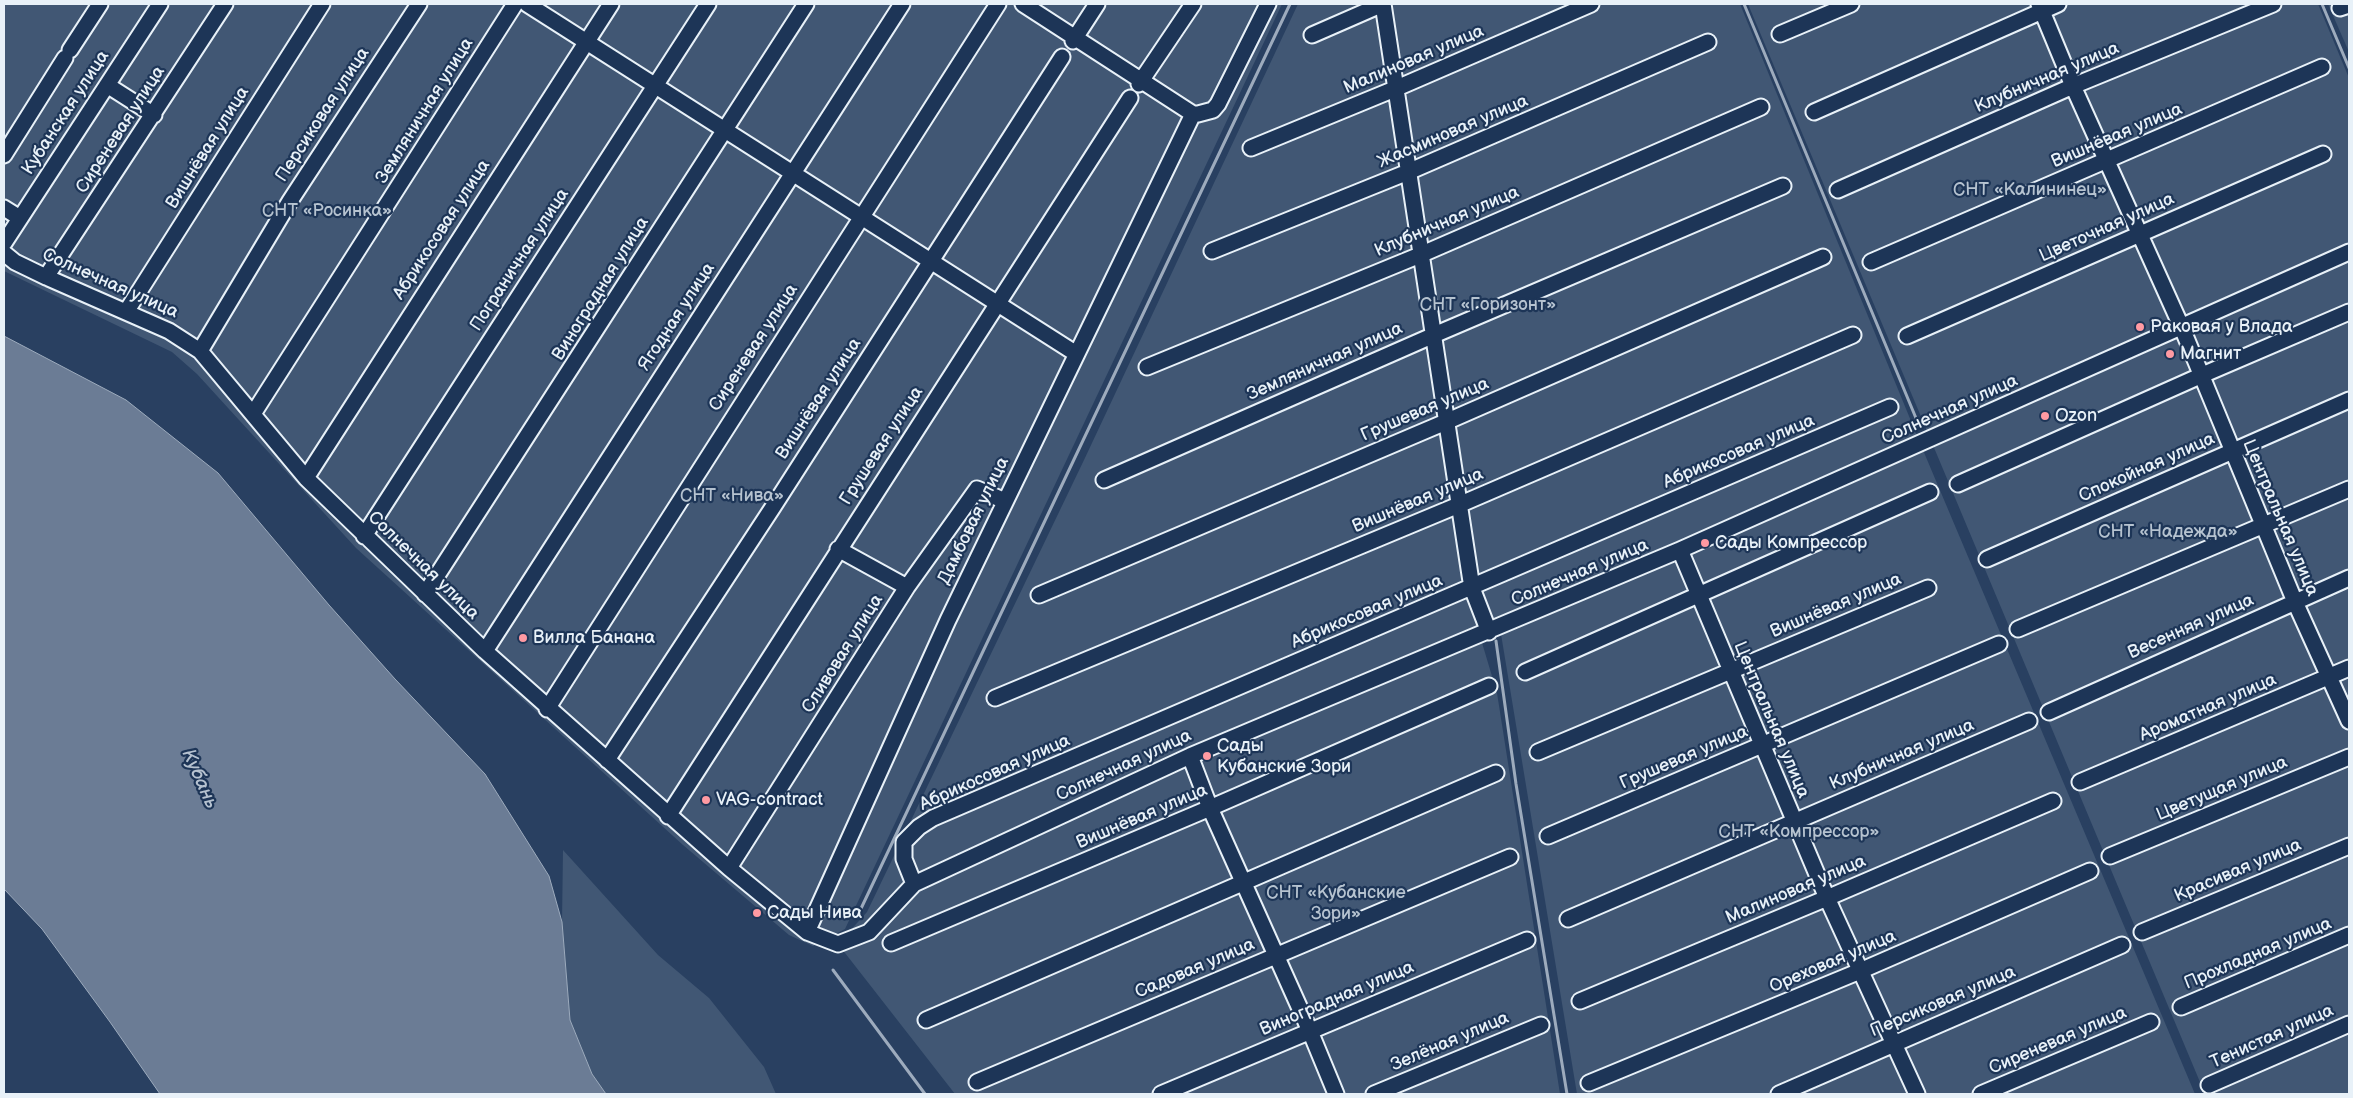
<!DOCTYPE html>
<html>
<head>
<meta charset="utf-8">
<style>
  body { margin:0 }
  #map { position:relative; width:2353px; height:1098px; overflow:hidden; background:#294061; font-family:"Balsamiq Sans",sans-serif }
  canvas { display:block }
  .frame { position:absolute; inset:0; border:5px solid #e8f1f8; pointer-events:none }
</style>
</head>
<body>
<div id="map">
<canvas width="2353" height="1098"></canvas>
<div class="frame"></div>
</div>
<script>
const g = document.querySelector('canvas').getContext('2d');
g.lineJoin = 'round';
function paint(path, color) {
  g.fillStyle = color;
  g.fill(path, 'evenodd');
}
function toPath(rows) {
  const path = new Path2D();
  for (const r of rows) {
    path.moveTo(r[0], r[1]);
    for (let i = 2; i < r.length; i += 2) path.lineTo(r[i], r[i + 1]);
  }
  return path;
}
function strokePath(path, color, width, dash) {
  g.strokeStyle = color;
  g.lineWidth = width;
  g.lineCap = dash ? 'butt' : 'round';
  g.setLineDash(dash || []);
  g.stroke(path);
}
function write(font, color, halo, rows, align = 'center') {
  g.font = font + ' "Balsamiq Sans",sans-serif';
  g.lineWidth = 4.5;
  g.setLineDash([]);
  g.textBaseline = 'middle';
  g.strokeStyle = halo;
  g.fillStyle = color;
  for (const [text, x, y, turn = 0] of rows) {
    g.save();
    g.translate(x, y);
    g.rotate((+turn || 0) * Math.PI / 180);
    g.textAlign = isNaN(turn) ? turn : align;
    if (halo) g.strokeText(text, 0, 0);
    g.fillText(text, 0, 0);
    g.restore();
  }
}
const green = toPath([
  [4,4,155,4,4,241],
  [160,4,1282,4,845,929,813,946,789,935,683,845,356,548,197,374,172,352,4,271,4,243],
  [1298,4,1740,4,1920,443,2195,1094,1577,1094,1500,628,1480,636,1497,693,1560,1094,955,1094,838,944,867,912,1084,460],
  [1748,4,2318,4,2349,78,2349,1094,2205,1094],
  [2328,4,2349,4,2349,52],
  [563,850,658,955,709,998,764,1067,776,1094,606,1094,592,1074,570,1020,562,922]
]);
const water = toPath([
  [4,336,126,400,218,473,329,605,395,679,485,774,549,876,562,922,570,1020,592,1074,606,1094,160,1094,110,1022,42,929,4,889,4,336]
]);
const stream = toPath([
  [1744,4,1918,423],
  [2322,4,2349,68],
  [1496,641,1516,784,1567,1094],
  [857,917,1290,4],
  [833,970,925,1094]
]);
const minor = toPath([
  [527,4,1075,353],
  [1023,4,1193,114,1198,114,1213,110,1218,104,1268,4],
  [1383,4,1472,588,1489,632],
  [2039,4,2073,86,2182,328,2295,602,2349,721],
  [2340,8,2349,5],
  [1780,34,1851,4],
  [1312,35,1383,4],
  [1073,41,1097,4],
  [70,50,100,4],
  [1139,84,1193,4],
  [107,85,154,115],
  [1814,112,2058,4],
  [1251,148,1397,88,1591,4],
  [4,155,65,58],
  [1838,190,2073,86,2273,4],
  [4,208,20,218],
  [4,243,160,4],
  [1212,251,1408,172,1708,42],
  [4,253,15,262,46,277,169,331,200,351,306,478,485,651,729,868,807,932,838,944,869,932,914,884,1190,756,1680,550,2349,252],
  [1871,262,2322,67],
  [46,277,225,4],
  [126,312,322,4],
  [1907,336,2323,154],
  [200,351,290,201,419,4],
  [1147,367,1420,255,1761,107],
  [253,414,515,4],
  [306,478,611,4],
  [1104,480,1434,335,1783,186],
  [1958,484,2200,376,2349,312],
  [364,536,708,4],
  [838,549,907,587],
  [1680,550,1827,898,1917,1094],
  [1987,559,2349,400],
  [425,594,806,4],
  [1039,595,1448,421,1823,257],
  [2018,629,2349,489],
  [485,651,902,4],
  [1525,672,1930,492],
  [995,698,1461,504,1853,335],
  [547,709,998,4],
  [2049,712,2349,578],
  [1538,752,1928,588],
  [1190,756,1210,808,1310,1031,1336,1094],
  [607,760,773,507,1062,57],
  [2080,782,2349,668],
  [668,816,1130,98],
  [1548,836,1999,644],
  [2110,856,2349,757],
  [729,868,907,587,977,489,1005,501],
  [914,884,904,859,904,842,919,827,933,818,1890,407],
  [1568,919,2029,721],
  [807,932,948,620,1193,114],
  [2142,932,2349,846],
  [891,943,1210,808,1489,686],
  [1580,1001,1827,898,2053,801],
  [2181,1007,2349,935],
  [926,1020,1496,773],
  [977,1082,1510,857],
  [1589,1083,1860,971,2090,871],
  [2209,1085,2349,1024],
  [1161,1094,1527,940],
  [1374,1094,1541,1025],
  [1779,1094,2122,945],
  [1981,1094,2151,1022]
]);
const markers = [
  [2140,327,5,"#ff9aa2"],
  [2170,354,5,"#ff9aa2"],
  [2045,416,5,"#ff9aa2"],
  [1705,543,5,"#ff9aa2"],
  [523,638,5,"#ff9aa2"],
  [1207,756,5,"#ff9aa2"],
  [706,800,5,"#ff9aa2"],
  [757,913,5,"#ff9aa2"]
];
const streetNames = [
  ["Малиновая улица",1414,60,-23],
  ["Клубничная улица",2047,78,-23],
  ["Земляничная улица",425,111,-58],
  ["Кубанская улица",66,113,-57],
  ["Персиковая улица",323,115,-57],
  ["Сиреневая улица",121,130,-57],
  ["Жасминовая улица",1453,132,-23],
  ["Вишнёвая улица",2117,136,-23],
  ["Вишнёвая улица",208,148,-58],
  ["Клубничная улица",1447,222,-23],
  ["Цветочная улица",2107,228,-24],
  ["Абрикосовая улица",442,230,-57],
  ["Пограничная улица",520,260,-57],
  ["Солнечная улица",110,284,24],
  ["Виноградная улица",601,289,-58],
  ["Ягодная улица",677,317,-57],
  ["Сиреневая улица",754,348,-57],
  ["Земляничная улица",1325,362,-24],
  ["Вишнёвая улица",819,399,-57],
  ["Грушевая улица",1425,410,-23],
  ["Солнечная улица",1950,410,-24],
  ["Грушевая улица",882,446,-57],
  ["Абрикосовая улица",1739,452,-23],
  ["Спокойная улица",2147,468,-24],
  ["Вишнёвая улица",1418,501,-23],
  ["Центральная улица",2280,518,67],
  ["Дамбовая улица",974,521,-64],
  ["Солнечная улица",423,566,44],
  ["Солнечная улица",1580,573,-23],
  ["Вишнёвая улица",1836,606,-23],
  ["Абрикосовая улица",1367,612,-23],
  ["Весенняя улица",2191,627,-24],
  ["Сливовая улица",843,654,-58],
  ["Ароматная улица",2208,708,-23],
  ["Центральная улица",1771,720,67],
  ["Клубничная улица",1902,755,-23],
  ["Грушевая улица",1684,758,-23],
  ["Солнечная улица",1124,766,-25],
  ["Абрикосовая улица",995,773,-24],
  ["Цветущая улица",2222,789,-23],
  ["Вишнёвая улица",1142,817,-23],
  ["Красивая улица",2238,871,-23],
  ["Малиновая улица",1796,890,-23],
  ["Прохладная улица",2258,954,-23],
  ["Ореховая улица",1833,962,-23],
  ["Садовая улица",1195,969,-23],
  ["Виноградная улица",1337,999,-23],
  ["Персиковая улица",1943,1002,-23],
  ["Тенистая улица",2272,1037,-24],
  ["Сиреневая улица",2058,1041,-23],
  ["Зелёная улица",1450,1042,-23]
];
const parkNames = [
  ["СНТ «Калининец»",2030,190],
  ["СНТ «Росинка»",327,211],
  ["СНТ «Горизонт»",1488,305],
  ["СНТ «Нива»",732,496],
  ["СНТ «Надежда»",2168,532],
  ["СНТ «Компрессор»",1799,832],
  ["СНТ «Кубанские",1336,893],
  ["Зори»",1336,914]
];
const poiNames = [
  ["Раковая у Влада",2150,327],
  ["Магнит",2180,354],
  ["Ozon",2055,416],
  ["Сады Компрессор",1715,543],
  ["Вилла Банана",533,638],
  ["Сады",1217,746],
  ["Кубанские Зори",1217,767],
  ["VAG-contract",716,800],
  ["Сады Нива",767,913]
];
const waterNames = [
  ["Кубань",199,779,66]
];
paint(green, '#415774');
paint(water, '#6b7c95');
strokePath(water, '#9dabbd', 1);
strokePath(stream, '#9dabbd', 3);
strokePath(minor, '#e8f1f8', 19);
strokePath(minor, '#1d3557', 15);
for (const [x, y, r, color] of markers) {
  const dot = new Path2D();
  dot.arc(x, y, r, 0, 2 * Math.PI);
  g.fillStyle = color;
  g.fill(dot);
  strokePath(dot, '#1d3557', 2);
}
write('18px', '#e8f1f8', '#1d3557', streetNames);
write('18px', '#b6c3d0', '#1d3557', parkNames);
write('18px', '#e8f1f8', '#1d3557', poiNames, 'left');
write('italic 19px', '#b6c2d0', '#1d3557', waterNames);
</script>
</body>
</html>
